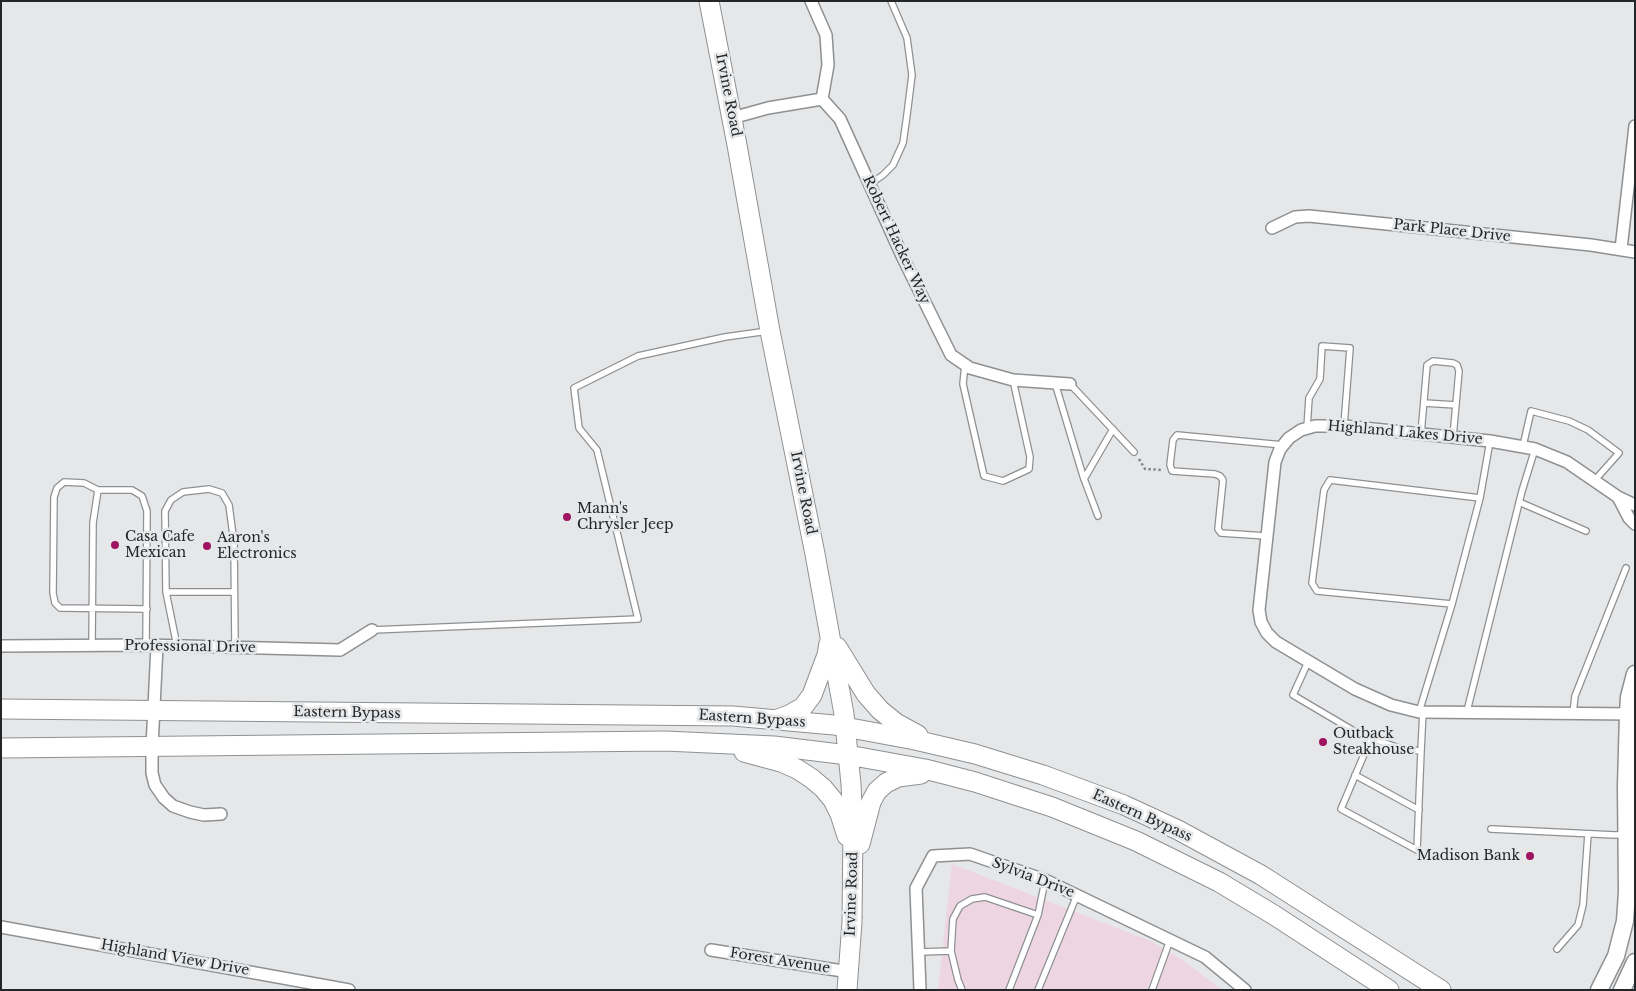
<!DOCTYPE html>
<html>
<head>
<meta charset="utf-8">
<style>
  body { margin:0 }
  #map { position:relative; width:1636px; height:991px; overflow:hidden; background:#e5e7e9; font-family:"Libre Baskerville",serif }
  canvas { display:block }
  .frame { position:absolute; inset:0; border:2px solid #242526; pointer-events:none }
</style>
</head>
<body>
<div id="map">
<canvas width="1636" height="991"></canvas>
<div class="frame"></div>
</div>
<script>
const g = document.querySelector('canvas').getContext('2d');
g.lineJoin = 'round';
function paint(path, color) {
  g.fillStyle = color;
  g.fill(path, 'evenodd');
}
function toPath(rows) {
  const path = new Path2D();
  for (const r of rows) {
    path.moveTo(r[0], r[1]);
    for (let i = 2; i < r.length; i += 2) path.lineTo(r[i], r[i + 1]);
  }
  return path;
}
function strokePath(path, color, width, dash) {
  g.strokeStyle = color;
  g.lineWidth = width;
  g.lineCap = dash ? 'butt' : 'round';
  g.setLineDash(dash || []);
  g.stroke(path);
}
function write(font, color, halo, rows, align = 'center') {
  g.font = font + ' "Libre Baskerville",serif';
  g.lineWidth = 5;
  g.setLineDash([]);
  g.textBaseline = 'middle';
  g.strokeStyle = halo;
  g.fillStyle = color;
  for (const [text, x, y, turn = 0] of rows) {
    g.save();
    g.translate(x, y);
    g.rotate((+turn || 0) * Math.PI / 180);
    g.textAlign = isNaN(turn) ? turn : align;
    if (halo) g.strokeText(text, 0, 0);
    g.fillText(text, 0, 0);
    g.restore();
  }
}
const commercial = toPath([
  [952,864,1153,942,1184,961,1222,990,938,990]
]);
const path = toPath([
  [1139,459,1145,469,1163,470]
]);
const lane = toPath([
  [870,184,883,175,893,165,903,143,907,115,912,75,907,38,891,1],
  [965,364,963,384,984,476,1003,481,1029,469,1030,457,1013,380],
  [1055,383,1083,476,1098,516],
  [1070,384,1134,452],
  [1424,403,1456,405],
  [1307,428,1309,398,1320,379,1322,346,1350,348,1344,426],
  [1421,434,1427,365,1433,361,1453,363,1457,365,1459,371,1453,437],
  [1523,446,1531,411,1569,421,1588,430,1619,453,1595,480],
  [1084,479,1113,429],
  [98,490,84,483,64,482,57,488,54,497,53,593,55,603,60,608,147,609],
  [1519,502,1586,531],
  [1266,536,1221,533,1218,529,1223,480,1220,476,1215,474,1172,471,1170,465,1173,440,1177,435,1283,445],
  [166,592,234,592],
  [1452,604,1317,591,1312,583,1324,490,1330,480,1480,498],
  [372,630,638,619,597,450,579,428,574,388,638,356,725,337,768,331],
  [92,645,93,523,98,490,132,490,142,496,147,511,146,645],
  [177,646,166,592,165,511,171,500,183,492,209,489,222,493,229,505,234,543,235,647],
  [1308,662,1293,695,1359,734,1402,749,1421,751,1423,711],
  [1467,711,1522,491,1535,449],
  [1419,712,1452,604,1480,498,1490,441],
  [1573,713,1575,696,1626,568],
  [1371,738,1341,809,1417,850,1421,751],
  [1355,775,1419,810],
  [1491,829,1615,835,1635,834],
  [1557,949,1578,925,1583,905,1588,834],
  [951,951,953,919,960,906,972,899,985,897,1038,915],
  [919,952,951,951,958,980,962,990],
  [1009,990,1038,915,1045,881],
  [1038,990,1077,895],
  [1152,990,1170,940]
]);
const street = toPath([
  [811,1,826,35,828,65,822,99],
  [732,118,768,108,822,99,840,119,903,258,951,355,970,368,1013,380,1070,384],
  [1272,228,1295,217,1309,216,1591,245,1635,252],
  [1621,249,1635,126],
  [1618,497,1635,505],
  [1635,524,1629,518,1618,497,1567,462,1535,449,1490,441,1344,426,1315,426,1301,430,1289,438,1280,449,1275,462,1259,610,1261,622,1267,633,1276,642,1355,689,1391,705,1419,712,1635,714],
  [1,646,146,645,340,650,372,630],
  [157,646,152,747,152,773,155,785,164,798,173,806,190,812,204,815,221,814],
  [1,927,349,990],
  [711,950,849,972],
  [920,990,916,888,933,856,970,854,1045,880,1205,957,1245,990]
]);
const secondary = toPath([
  [1599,990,1616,956,1625,921,1627,892,1626,786,1628,714,1629,697,1635,674],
  [1622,990,1635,962]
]);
const primary = toPath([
  [709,1,737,145,770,331,815,554,844,714,851,784,853,826,852,922,847,990],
  [837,647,866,694,880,710,896,723,918,735],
  [1,709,733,716,834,725,915,740,975,754,1043,775,1124,805,1178,830,1261,875,1441,990],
  [778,719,789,715,803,707,812,695,827,655,829,643],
  [1,748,665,741,774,746,848,755,925,769,975,782,1052,807,1136,841,1219,882,1274,915,1389,990],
  [744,752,781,762,797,769,811,778,823,788,833,800,840,814,847,836],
  [860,844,871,802,877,791,886,783,898,777,921,774]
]);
const markers = [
  [567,517,5,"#9f1460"],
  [115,545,5,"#9f1460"],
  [207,546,5,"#9f1460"],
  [1323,742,5,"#9f1460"],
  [1530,856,5,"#9f1460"]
];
const streetNames = [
  ["Irvine Road",728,95,79],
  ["Park Place Drive",1452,231,6],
  ["Robert Hacker Way",896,240,65],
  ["Highland Lakes Drive",1405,433,5],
  ["Irvine Road",803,493,79],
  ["Professional Drive",190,647,1],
  ["Eastern Bypass",347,713,1],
  ["Eastern Bypass",752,719,4],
  ["Eastern Bypass",1142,816,24],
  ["Sylvia Drive",1033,878,21],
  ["Irvine Road",852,894,-88],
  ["Highland View Drive",175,958,10],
  ["Forest Avenue",780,961,9]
];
const poiNames = [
  ["Mann's",577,509],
  ["Chrysler Jeep",577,525],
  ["Casa Cafe",125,537],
  ["Mexican",125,553],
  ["Aaron's",217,538],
  ["Electronics",217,554],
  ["Outback",1333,734],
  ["Steakhouse",1333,750],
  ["Madison Bank",1520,856,"right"]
];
paint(commercial, '#edd6e2');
strokePath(lane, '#8e9092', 8);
strokePath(street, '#8e9092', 14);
strokePath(secondary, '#8e9092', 19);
strokePath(primary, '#8e9092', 21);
strokePath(path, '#858788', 2.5, [2.5, 2.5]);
strokePath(lane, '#fff', 5.5);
strokePath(street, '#fff', 11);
strokePath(secondary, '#fff', 16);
strokePath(primary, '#fff', 19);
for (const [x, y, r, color] of markers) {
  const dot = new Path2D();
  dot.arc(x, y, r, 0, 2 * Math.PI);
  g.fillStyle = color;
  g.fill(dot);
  strokePath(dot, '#e5e7e9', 2);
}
write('14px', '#242526', '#e5e7e9', streetNames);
write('14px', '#242526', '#e5e7e9', poiNames, 'left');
</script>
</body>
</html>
